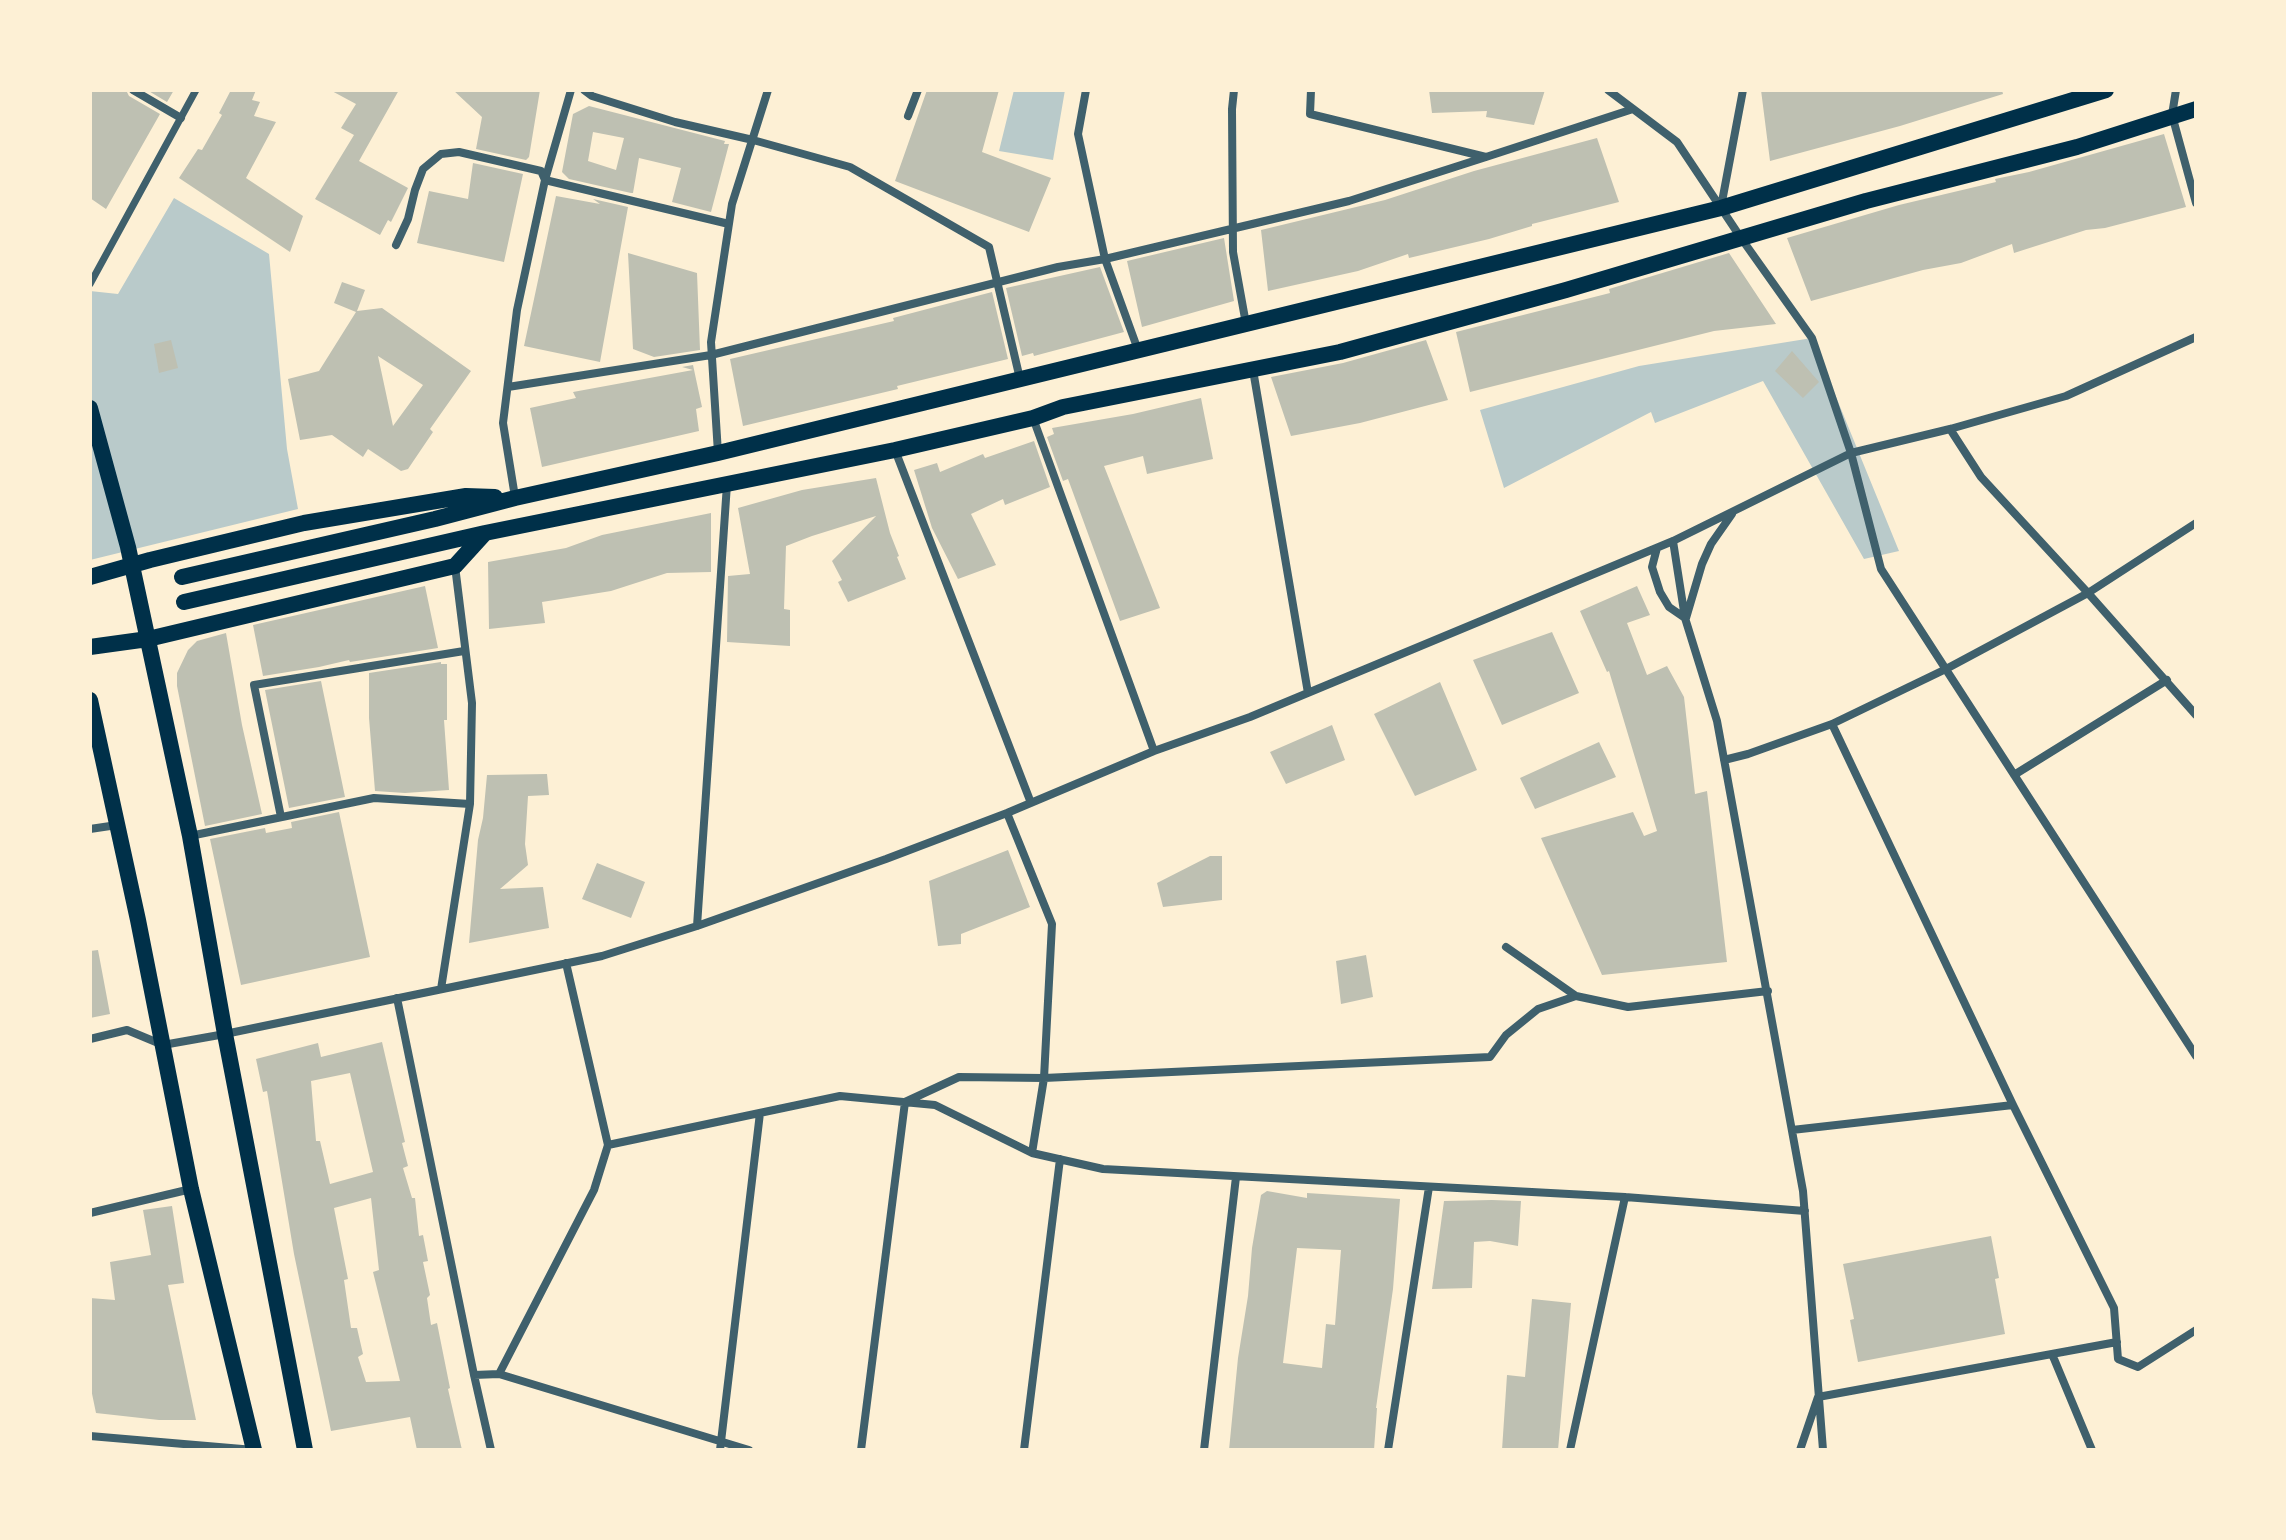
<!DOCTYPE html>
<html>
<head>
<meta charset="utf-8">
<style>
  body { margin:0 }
  #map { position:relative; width:2286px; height:1540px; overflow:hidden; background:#fdf0d5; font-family:"Noto Sans",sans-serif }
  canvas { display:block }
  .frame { position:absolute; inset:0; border:92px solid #fdf0d5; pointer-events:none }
</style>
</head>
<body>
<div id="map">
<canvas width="2286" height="1540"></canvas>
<div class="frame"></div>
</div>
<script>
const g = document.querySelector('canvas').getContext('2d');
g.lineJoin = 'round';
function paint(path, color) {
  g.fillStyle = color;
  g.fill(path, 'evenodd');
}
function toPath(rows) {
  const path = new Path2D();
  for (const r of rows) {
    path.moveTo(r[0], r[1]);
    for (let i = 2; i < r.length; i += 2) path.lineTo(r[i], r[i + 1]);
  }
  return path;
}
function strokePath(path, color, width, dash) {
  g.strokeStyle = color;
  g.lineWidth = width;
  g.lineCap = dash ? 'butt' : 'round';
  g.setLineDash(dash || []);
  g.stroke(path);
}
const green = toPath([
  [1014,90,1065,90,1053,160,999,151],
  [174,198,269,254,287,449,298,509,90,560,90,291,118,294],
  [1812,338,1899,551,1864,559,1763,381,1655,423,1651,412,1504,488,1480,410,1639,366]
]);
const building = toPath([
  [90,90,126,90,129,96,160,114,106,209,90,198],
  [147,90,174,90,167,102],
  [231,90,256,90,252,100,260,102,254,116,276,122,246,178,303,216,290,252,179,178,198,149,202,150,222,115,219,113],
  [330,90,399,90,359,161,408,188,391,222,388,220,380,235,315,199,354,135,341,128,356,104],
  [453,90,540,90,529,157,526,160,476,149,482,117],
  [927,90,999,90,982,152,1051,178,1029,232,895,181],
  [1429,90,1545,90,1534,125,1486,117,1487,111,1432,113],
  [1761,90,2002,90,2003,94,1900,126,1770,161],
  [589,106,725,141,724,144,729,144,711,212,672,202,681,168,639,158,633,193,631,193,569,179,562,172,573,114],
  [593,132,624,138,616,170,588,161],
  [2164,134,2186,207,2105,228,2086,230,2014,253,2012,244,1961,263,1923,270,1811,301,1787,238,1899,205,1996,182,1995,179,2029,172],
  [1597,138,1619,202,1532,224,1532,226,1489,239,1409,258,1408,254,1358,271,1268,291,1261,230,1385,200,1474,171],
  [473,163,523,174,504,262,417,243,429,191,468,199],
  [556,196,600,204,593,199,628,207,600,362,524,346],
  [1224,238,1234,301,1142,327,1127,261],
  [628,253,697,273,700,350,654,357,633,349],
  [1729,253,1776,324,1714,331,1470,392,1456,332,1610,293,1609,289],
  [1100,267,1124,332,1034,356,1033,353,1022,356,1006,288],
  [342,282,365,290,357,311,382,308,471,371,430,429,433,432,408,469,401,471,368,449,363,457,332,435,300,440,288,379,319,371,356,312,334,303],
  [378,356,423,385,393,426],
  [992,292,1008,359,897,386,898,389,743,426,730,359,894,321,893,318],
  [171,340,178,368,159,373,154,344],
  [1426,340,1448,400,1360,423,1291,436,1271,377,1343,363],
  [1792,351,1819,382,1803,398,1775,371],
  [693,365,702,407,696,409,699,431,542,467,530,408,576,398,573,392,693,370,682,367],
  [1201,398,1213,459,1147,474,1143,456,1104,466,1160,608,1120,621,1068,479,1063,481,1047,437,1054,434,1052,428,1133,414],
  [1034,441,1050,487,1005,505,1003,499,971,514,996,565,958,579,932,528,914,470,937,463,940,472,983,454,985,458],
  [876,478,890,533,899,556,897,557,906,579,848,602,838,582,842,580,832,561,876,516,812,536,786,546,784,609,790,610,790,646,727,642,728,576,750,574,738,508,802,490],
  [711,513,711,572,667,573,611,591,542,602,545,623,489,629,488,562,566,548,602,535],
  [425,586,438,648,350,662,349,660,319,667,263,676,253,625],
  [1637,586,1650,615,1627,623,1647,675,1667,666,1684,697,1695,794,1707,791,1727,962,1602,975,1541,838,1633,812,1644,836,1657,831,1609,671,1607,672,1580,611],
  [1552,632,1579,693,1502,725,1473,660],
  [226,633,242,725,262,814,205,826,177,686,177,673,188,650,197,641],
  [441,662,441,664,447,664,447,720,444,720,449,790,405,793,375,791,369,718,369,673],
  [321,681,345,797,289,808,265,690],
  [1440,682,1477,770,1415,796,1374,714],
  [1332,725,1345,760,1286,784,1270,752],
  [1599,742,1616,777,1535,809,1520,778],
  [547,774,549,795,528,796,525,844,528,865,500,889,543,887,549,928,469,943,478,840,483,818,487,775],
  [339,812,370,957,241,985,210,839,265,828,266,833,292,828,291,822],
  [1008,850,1030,907,961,934,961,944,938,946,929,881],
  [1210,856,1222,856,1222,900,1163,907,1157,883],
  [597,863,645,882,631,918,582,899],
  [98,950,110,1014,90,1018,90,951],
  [1366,955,1373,997,1341,1004,1336,961],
  [382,1042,405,1142,402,1143,408,1166,403,1168,412,1198,415,1198,419,1236,423,1235,428,1261,423,1262,430,1295,427,1298,431,1325,437,1323,450,1388,448,1389,462,1450,417,1450,410,1417,331,1431,294,1254,267,1091,263,1092,256,1059,318,1043,321,1057],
  [350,1073,373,1172,330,1184,320,1141,316,1141,311,1081],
  [371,1198,379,1270,373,1272,400,1381,366,1382,358,1357,363,1354,357,1328,351,1328,344,1280,348,1279,334,1208],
  [1267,1191,1307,1198,1307,1193,1400,1199,1393,1289,1376,1408,1377,1408,1374,1450,1229,1450,1238,1358,1248,1296,1252,1248,1261,1195],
  [1297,1248,1341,1250,1335,1325,1326,1324,1322,1368,1283,1363],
  [1492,1200,1521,1201,1518,1246,1490,1241,1474,1242,1472,1288,1432,1289,1444,1201],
  [172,1206,184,1283,168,1285,196,1420,159,1420,96,1413,90,1384,90,1298,115,1300,110,1262,151,1255,143,1210],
  [1991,1236,1999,1278,1995,1279,2005,1334,1858,1362,1850,1320,1854,1319,1843,1264],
  [1532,1299,1571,1303,1558,1450,1502,1450,1507,1375,1525,1377]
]);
const pedestrian = toPath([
  [90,284,196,90]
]);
const minor = toPath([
  [133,90,181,118],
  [584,90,592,96,675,122,753,140,850,167,989,247,1020,379],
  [1086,90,1078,134,1105,259,1138,350],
  [1234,90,1232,109,1233,252,1246,324],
  [1311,90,1310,114,1486,157,1633,109],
  [1608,90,1677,142,1741,238,1812,338,1851,453,1881,569,2196,1056],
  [2176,90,2172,115,2196,203],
  [908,116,918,90],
  [1721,207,1743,90],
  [396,245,408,219,415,190,423,169,441,154,459,152,541,171,545,180,729,224],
  [1253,370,1308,693],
  [508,387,711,355,1058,267,1105,259,1349,201,1486,157],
  [1033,418,1154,751],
  [1950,429,1981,477,2088,593,2196,715],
  [895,450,1031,803],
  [718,453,711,342,732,204,768,90],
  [515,497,503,423,517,310,545,180,571,90],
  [1673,541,1685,618,1717,721,1803,1191,1823,1450],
  [1657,548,1652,567,1660,592,1669,607,1685,618],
  [1686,618,1702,564,1711,544,1732,514],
  [1832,724,2013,1105,2114,1308,2118,1359,2138,1367,2196,1330],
  [1724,760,1748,754,1832,724,1946,669,2088,593,2196,523],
  [2014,775,2167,680],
  [1007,813,1052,924,1044,1078,1032,1153],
  [281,817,254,685,464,651],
  [90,829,117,825],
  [190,836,374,798,470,804],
  [697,926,727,484],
  [1506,947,1576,996,1628,1007,1768,991],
  [441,989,470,804,472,703,455,566],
  [397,998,474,1375,491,1450],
  [90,1039,127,1030,163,1045,225,1034,602,956,697,926,886,859,1007,813,1154,751,1250,717,1673,541,1851,453,1950,429,2066,396,2196,337],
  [1792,1130,2013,1105],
  [608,1145,840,1096,935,1105,1032,1153,1103,1169,1625,1197,1805,1211],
  [90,1213,191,1189],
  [2052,1354,2092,1450],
  [499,1374,594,1190,608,1145,566,963],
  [474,1375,499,1374,749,1450],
  [90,1436,254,1450],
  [720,1450,760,1113],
  [861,1450,905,1102,959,1077,1044,1078,1490,1057,1506,1035,1538,1009,1576,996],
  [1024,1450,1060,1159],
  [1204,1450,1236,1177],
  [1388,1450,1429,1187],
  [1570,1450,1625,1197],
  [1800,1450,1818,1397,2117,1342]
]);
const secondary = toPath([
  [90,408,128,547,190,836,225,1034,305,1450],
  [90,577,150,560,304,523,466,496,495,497],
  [182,577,435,519,515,498,718,453,1721,208,2106,90],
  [184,602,485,533,895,450,1033,418,1063,407,1340,352,1566,290,1866,201,2077,147,2196,109],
  [90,647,148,639,455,566,485,533],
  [90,700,138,920,191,1189,254,1450]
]);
paint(green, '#b9caca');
paint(building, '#bec0b2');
strokePath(pedestrian, '#3f606c', 7);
strokePath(minor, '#3f606c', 8);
strokePath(secondary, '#003049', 16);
</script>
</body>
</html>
